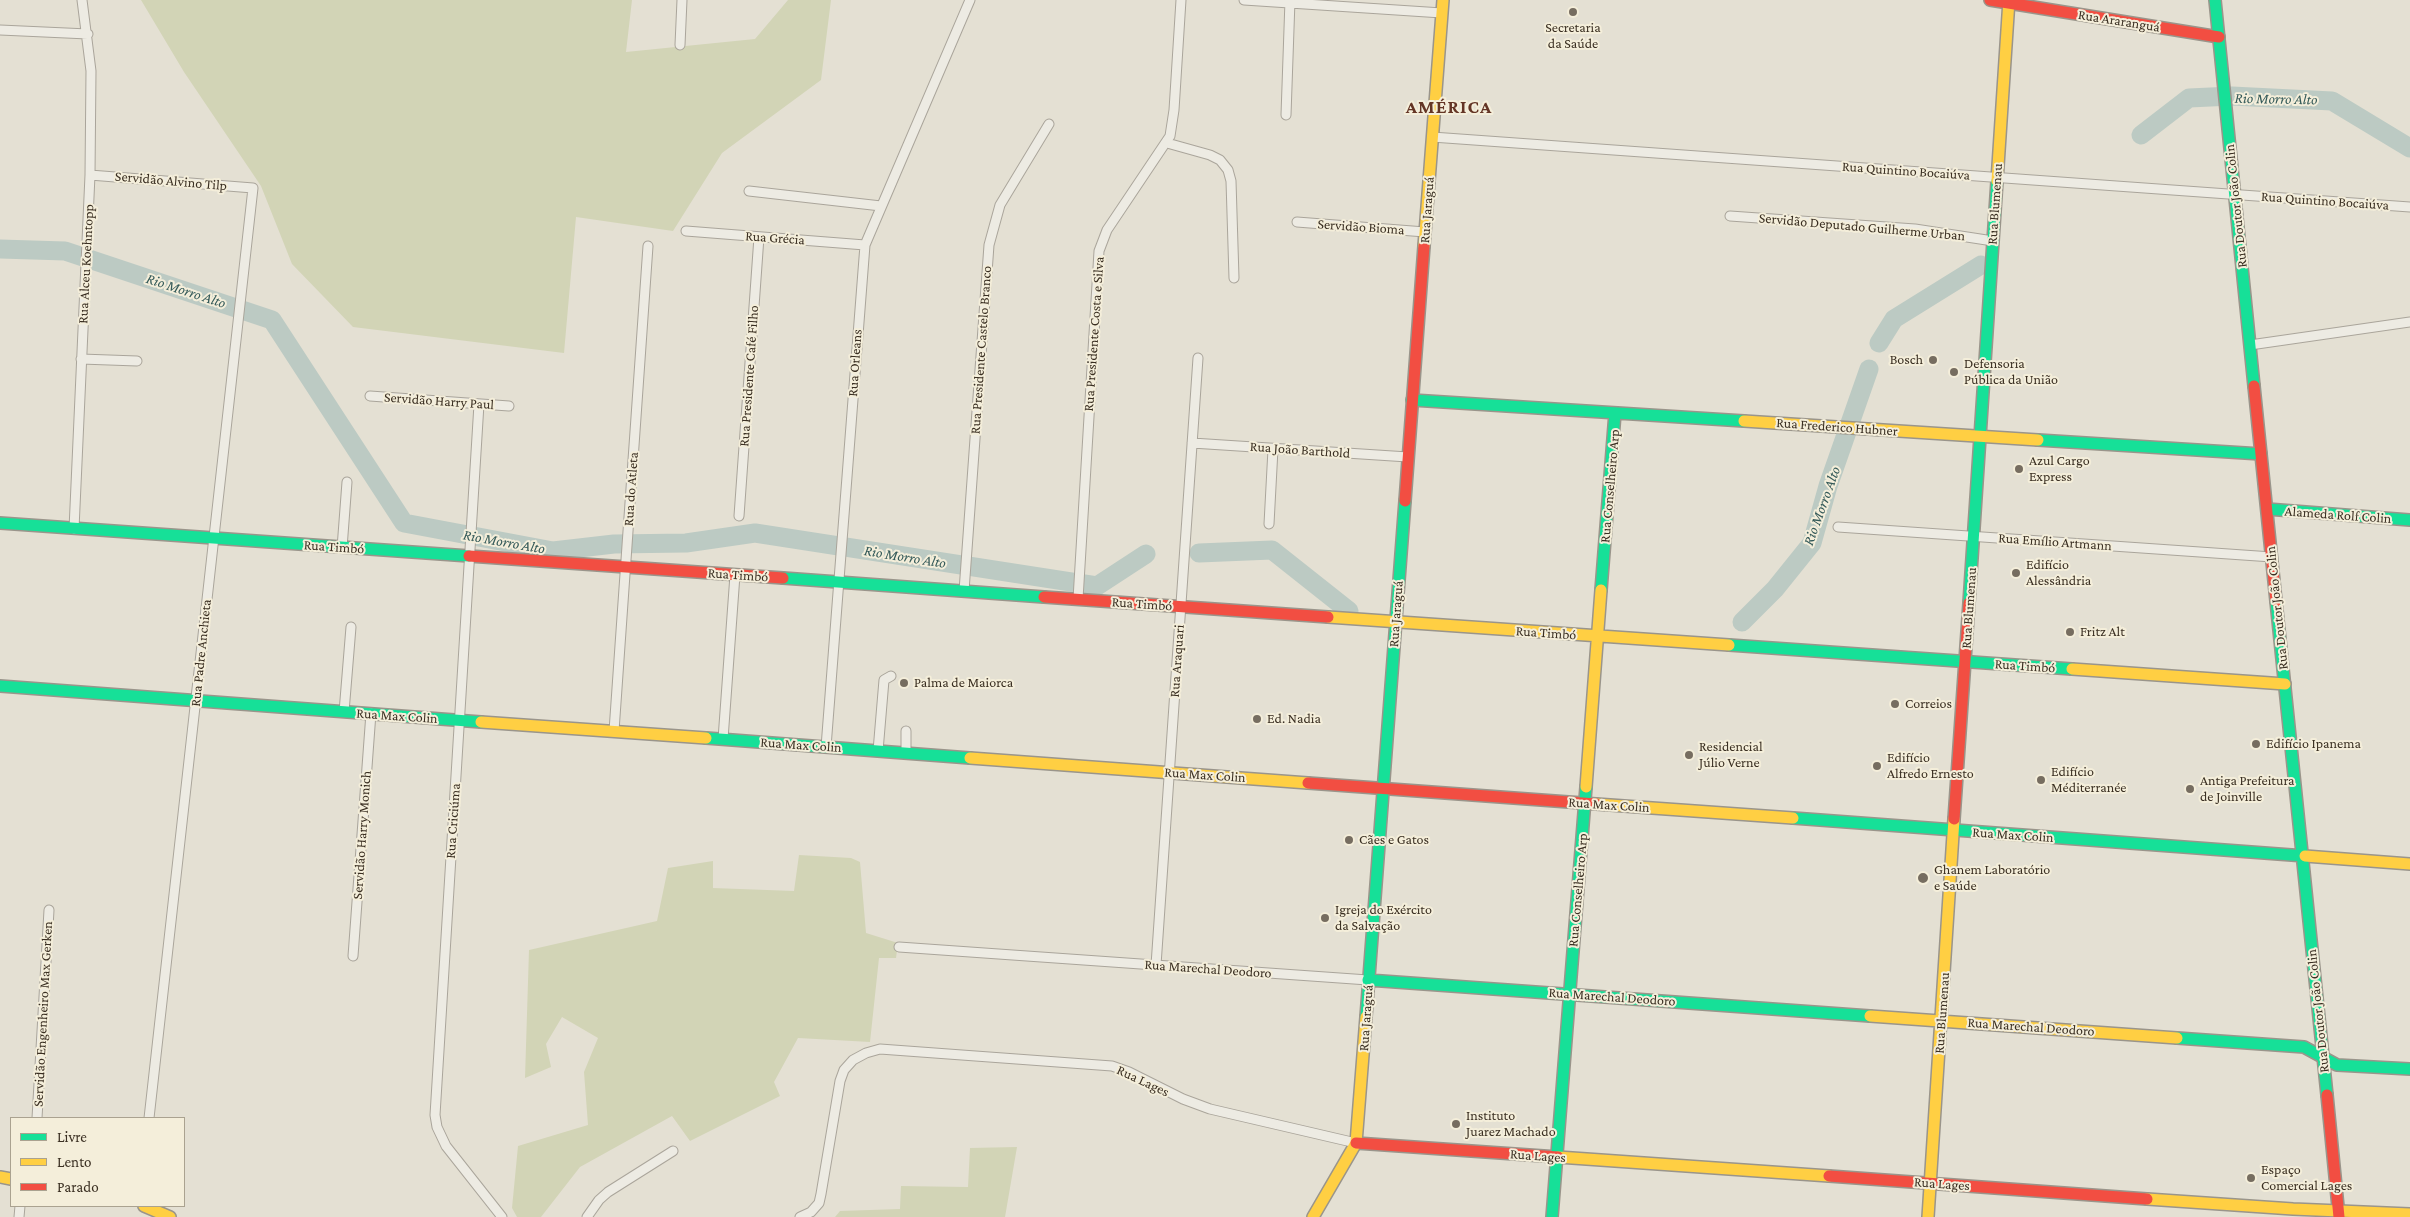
<!DOCTYPE html>
<html>
<head>
<meta charset="utf-8">
<style>
  body { margin:0 }
  #map { position:relative; width:2410px; height:1217px; overflow:hidden; background:#e4e0d3; font-family:"Crimson Pro",serif }
  canvas { display:block }
  .legend { position:absolute; left:10px; top:1117px; width:175px; height:90px; box-sizing:border-box; background:#f4eeda; border:1px solid #aaa290; margin:0; padding:6px 9px; list-style:none; font-size:15px; color:#3a2f22 }
  .legend li { display:flex; align-items:center; gap:10px; height:25px }
  .legend b { width:25px; border:1px solid #aaa290 }
</style>
</head>
<body>
<div id="map">
<canvas width="2410" height="1217"></canvas>
<ul class="legend">
<li><b style="height:6px;background:#16e098"></b>Livre</li>
<li><b style="height:6px;background:#ffcf43"></b>Lento</li>
<li><b style="height:6px;background:#f24e42"></b>Parado</li>
</ul>
</div>
<script>
const g = document.querySelector('canvas').getContext('2d');
g.lineJoin = 'round';
function paint(path, color) {
  g.fillStyle = color;
  g.fill(path, 'evenodd');
}
function toPath(rows) {
  const path = new Path2D();
  for (const r of rows) {
    path.moveTo(r[0], r[1]);
    for (let i = 2; i < r.length; i += 2) path.lineTo(r[i], r[i + 1]);
  }
  return path;
}
function strokePath(path, color, width, dash) {
  g.strokeStyle = color;
  g.lineWidth = width;
  g.lineCap = dash ? 'butt' : 'round';
  g.setLineDash(dash || []);
  g.stroke(path);
}
function write(font, color, halo, rows, align = 'center') {
  g.font = font + ' "Crimson Pro",serif';
  g.lineWidth = 4;
  g.setLineDash([]);
  g.textBaseline = 'middle';
  g.strokeStyle = halo;
  g.fillStyle = color;
  for (const [text, x, y, turn = 0] of rows) {
    g.save();
    g.translate(x, y);
    g.rotate((+turn || 0) * Math.PI / 180);
    g.textAlign = isNaN(turn) ? turn : align;
    if (halo) g.strokeText(text, 0, 0);
    g.fillText(text, 0, 0);
    g.restore();
  }
}
const green = toPath([
  [141,0,632,0,626,52,755,39,788,0,831,0,821,80,722,153,673,231,576,217,564,353,353,327,292,264,261,186,184,72],
  [799,855,851,858,860,862,866,933,898,943,896,958,879,958,870,1042,798,1038,774,1082,780,1096,690,1141,672,1116,580,1167,541,1217,517,1217,512,1208,518,1146,588,1125,584,1072,598,1038,562,1017,546,1044,551,1067,525,1078,529,950,657,921,668,868,713,861,713,888,794,891],
  [1017,1147,1005,1217,835,1217,840,1211,900,1209,901,1186,968,1187,970,1148]
]);
const river = toPath([
  [2141,135,2189,98,2232,96,2332,101,2410,148],
  [0,249,65,251,272,320,404,523,553,551,614,544,686,543,755,533,1097,586,1146,554],
  [1879,343,1894,319,1981,265],
  [1199,553,1272,550,1349,611],
  [1742,622,1775,589,1812,543,1828,486,1869,369]
]);
const street = toPath([
  [1244,0,1442,13],
  [0,30,88,34],
  [680,45,682,0],
  [1286,115,1290,0],
  [1432,137,2410,207],
  [1167,143,1210,155,1220,160,1228,170,1231,181,1234,278],
  [90,175,253,188,149,1118],
  [749,191,881,206],
  [1730,216,1915,229,1993,241],
  [1297,222,1425,232],
  [686,231,865,245],
  [2250,345,2410,322],
  [81,359,137,361],
  [370,396,509,406],
  [479,404,435,1115,437,1127,446,1146,502,1217],
  [1192,443,1408,457],
  [739,516,759,237],
  [1269,524,1273,449],
  [1838,527,2272,557],
  [74,529,90,175,91,71,82,0],
  [342,548,347,482],
  [964,591,989,245,1000,205,1049,124],
  [1078,599,1099,251,1107,230,1170,136,1174,110,1181,0],
  [344,712,351,627],
  [614,731,648,246],
  [723,739,735,575],
  [826,747,865,245,970,0],
  [878,751,884,680,891,676],
  [906,753,906,731],
  [899,947,1368,980],
  [353,956,371,713],
  [1156,965,1198,358],
  [37,1118,49,910],
  [19,1217,20,1206],
  [587,1217,599,1200,608,1192,673,1151],
  [800,1217,811,1212,819,1203,821,1194,840,1081,844,1070,853,1060,866,1053,880,1049,1112,1066,1129,1072,1183,1099,1210,1109,1356,1143]
]);
const fast = toPath([
  [2215,0,2254,386],
  [1412,400,1744,421],
  [2038,440,2261,454],
  [2267,509,2410,520],
  [0,523,469,556],
  [783,578,1044,597],
  [1601,590,1615,413],
  [2276,601,2327,1095],
  [1969,603,1997,181],
  [1729,645,2072,669],
  [0,686,481,722],
  [706,738,970,758],
  [1793,818,2305,856],
  [1368,980,1870,1016],
  [1366,1017,1405,501],
  [2177,1038,2304,1047,2337,1065,2410,1069],
  [1552,1217,1586,787]
]);
const slow = toPath([
  [1997,181,2009,0],
  [1424,246,1443,0],
  [1744,421,2038,440],
  [1328,617,1729,645],
  [2072,669,2285,684],
  [481,722,706,738],
  [970,758,1308,783],
  [1586,787,1601,590],
  [1596,804,1793,818],
  [2305,856,2410,864],
  [1870,1016,2177,1038],
  [1558,1157,1829,1176],
  [0,1177,11,1179],
  [2147,1199,2293,1209,2410,1214],
  [144,1206,170,1217],
  [1313,1217,1356,1143,1366,1017],
  [1928,1217,1954,819]
]);
const jam = toPath([
  [1990,0,2219,37],
  [2254,386,2276,601],
  [1405,501,1424,246],
  [469,556,783,578],
  [1044,597,1328,617],
  [1308,783,1596,804],
  [1954,819,1969,603],
  [2327,1095,2339,1217],
  [1356,1143,1558,1157],
  [1829,1176,2147,1199]
]);
const markers = [
  [1573,12,5,"#766d60"],
  [1933,360,5,"#766d60"],
  [1954,372,5,"#766d60"],
  [2019,469,5,"#766d60"],
  [2016,573,5,"#766d60"],
  [2070,632,5,"#766d60"],
  [904,683,5,"#766d60"],
  [1895,704,5,"#766d60"],
  [1257,719,5,"#766d60"],
  [2256,744,5,"#766d60"],
  [1689,755,5,"#766d60"],
  [1877,766,5,"#766d60"],
  [2041,780,5,"#766d60"],
  [2190,789,5,"#766d60"],
  [1349,840,5,"#766d60"],
  [1923,878,6,"#766d60"],
  [1325,918,5,"#766d60"],
  [1456,1124,5,"#766d60"],
  [2251,1178,5,"#766d60"]
];
const streetNames = [
  ["Rua Araranguá",2119,21,9],
  ["Rua Quintino Bocaiúva",1906,171,4],
  ["Servidão Alvino Tilp",171,181,5],
  ["Rua Quintino Bocaiúva",2325,201,4],
  ["Rua Blumenau",1995,204,-86],
  ["Rua Doutor João Colin",2236,206,-96],
  ["Rua Jaraguá",1427,210,-86],
  ["Servidão Bioma",1361,227,4],
  ["Servidão Deputado Guilherme Urban",1862,227,5],
  ["Rua Grécia",775,238,4],
  ["Rua Alceu Koehntopp",86,264,-87],
  ["Rua Presidente Costa e Silva",1094,334,-86],
  ["Rua Presidente Castelo Branco",981,350,-86],
  ["Rua Orleans",855,363,-86],
  ["Rua Presidente Café Filho",749,376,-86],
  ["Servidão Harry Paul",439,401,4],
  ["Rua Frederico Hubner",1837,427,4],
  ["Rua João Barthold",1300,450,4],
  ["Rua Conselheiro Arp",1610,486,-85],
  ["Rua do Atleta",631,489,-86],
  ["Alameda Rolf Colin",2338,515,4],
  ["Rua Emílio Artmann",2055,542,4],
  ["Rua Timbó",334,547,4],
  ["Rua Timbó",738,575,4],
  ["Rua Timbó",1142,604,4],
  ["Rua Blumenau",1969,608,-86],
  ["Rua Doutor João Colin",2277,608,-96],
  ["Rua Jaraguá",1396,614,-86],
  ["Rua Timbó",1546,633,4],
  ["Rua Padre Anchieta",201,653,-84],
  ["Rua Araquari",1177,661,-86],
  ["Rua Timbó",2025,666,4],
  ["Rua Max Colin",397,716,4],
  ["Rua Max Colin",801,745,4],
  ["Rua Max Colin",1205,775,4],
  ["Rua Max Colin",1609,805,4],
  ["Rua Criciúma",453,821,-86],
  ["Servidão Harry Monich",362,835,-86],
  ["Rua Max Colin",2013,835,4],
  ["Rua Conselheiro Arp",1578,890,-85],
  ["Rua Marechal Deodoro",1208,969,4],
  ["Rua Marechal Deodoro",1612,997,4],
  ["Rua Doutor João Colin",2318,1011,-96],
  ["Rua Blumenau",1942,1013,-86],
  ["Servidão Engenheiro Max Gerken",43,1014,-87],
  ["Rua Jaraguá",1366,1018,-86],
  ["Rua Marechal Deodoro",2031,1027,4],
  ["Rua Lages",1143,1081,25],
  ["Rua Lages",1538,1156,4],
  ["Rua Lages",1942,1184,4]
];
const poiNames = [
  ["Secretaria",1573,28,"center"],
  ["da Saúde",1573,44,"center"],
  ["Bosch",1923,360,"right"],
  ["Defensoria",1964,364],
  ["Pública da União",1964,380],
  ["Azul Cargo",2029,461],
  ["Express",2029,477],
  ["Edifício",2026,565],
  ["Alessândria",2026,581],
  ["Fritz Alt",2080,632],
  ["Palma de Maiorca",914,683],
  ["Correios",1905,704],
  ["Ed. Nadia",1267,719],
  ["Edifício Ipanema",2266,744],
  ["Residencial",1699,747],
  ["Júlio Verne",1699,763],
  ["Edifício",1887,758],
  ["Alfredo Ernesto",1887,774],
  ["Edifício",2051,772],
  ["Méditerranée",2051,788],
  ["Antiga Prefeitura",2200,781],
  ["de Joinville",2200,797],
  ["Cães e Gatos",1359,840],
  ["Ghanem Laboratório",1934,870],
  ["e Saúde",1934,886],
  ["Igreja do Exército",1335,910],
  ["da Salvação",1335,926],
  ["Instituto",1466,1116],
  ["Juarez Machado",1466,1132],
  ["Espaço",2261,1170],
  ["Comercial Lages",2261,1186]
];
const waterNames = [
  ["Rio Morro Alto",2276,99,1],
  ["Rio Morro Alto",186,291,18],
  ["Rio Morro Alto",1822,506,-70],
  ["Rio Morro Alto",504,542,10],
  ["Rio Morro Alto",905,557,9]
];
const districtNames = [
  ["AMÉRICA",1449,107]
];
paint(green, '#d2d4b6');
strokePath(river, '#bccac3', 19);
strokePath(street, '#aaa59b', 11);
strokePath(fast, '#9a958b', 14);
strokePath(slow, '#9a958b', 14);
strokePath(jam, '#9a958b', 14);
strokePath(street, '#edebe3', 9);
strokePath(fast, '#16e098', 11);
strokePath(slow, '#ffcf43', 11);
strokePath(jam, '#f24e42', 11);
for (const [x, y, r, color] of markers) {
  const dot = new Path2D();
  dot.arc(x, y, r, 0, 2 * Math.PI);
  g.fillStyle = color;
  g.fill(dot);
  strokePath(dot, '#f4eeda', 2);
}
write('14px', '#3a2f22', '#f4eeda', streetNames);
write('14px', '#3a2f22', '#f4eeda', poiNames, 'left');
write('italic 15px', '#335958', '#f4eeda', waterNames);
g.letterSpacing = '1px';
write('bold 19px', '#643525', '#f4eeda', districtNames);
g.letterSpacing = '0px';
</script>
</body>
</html>
